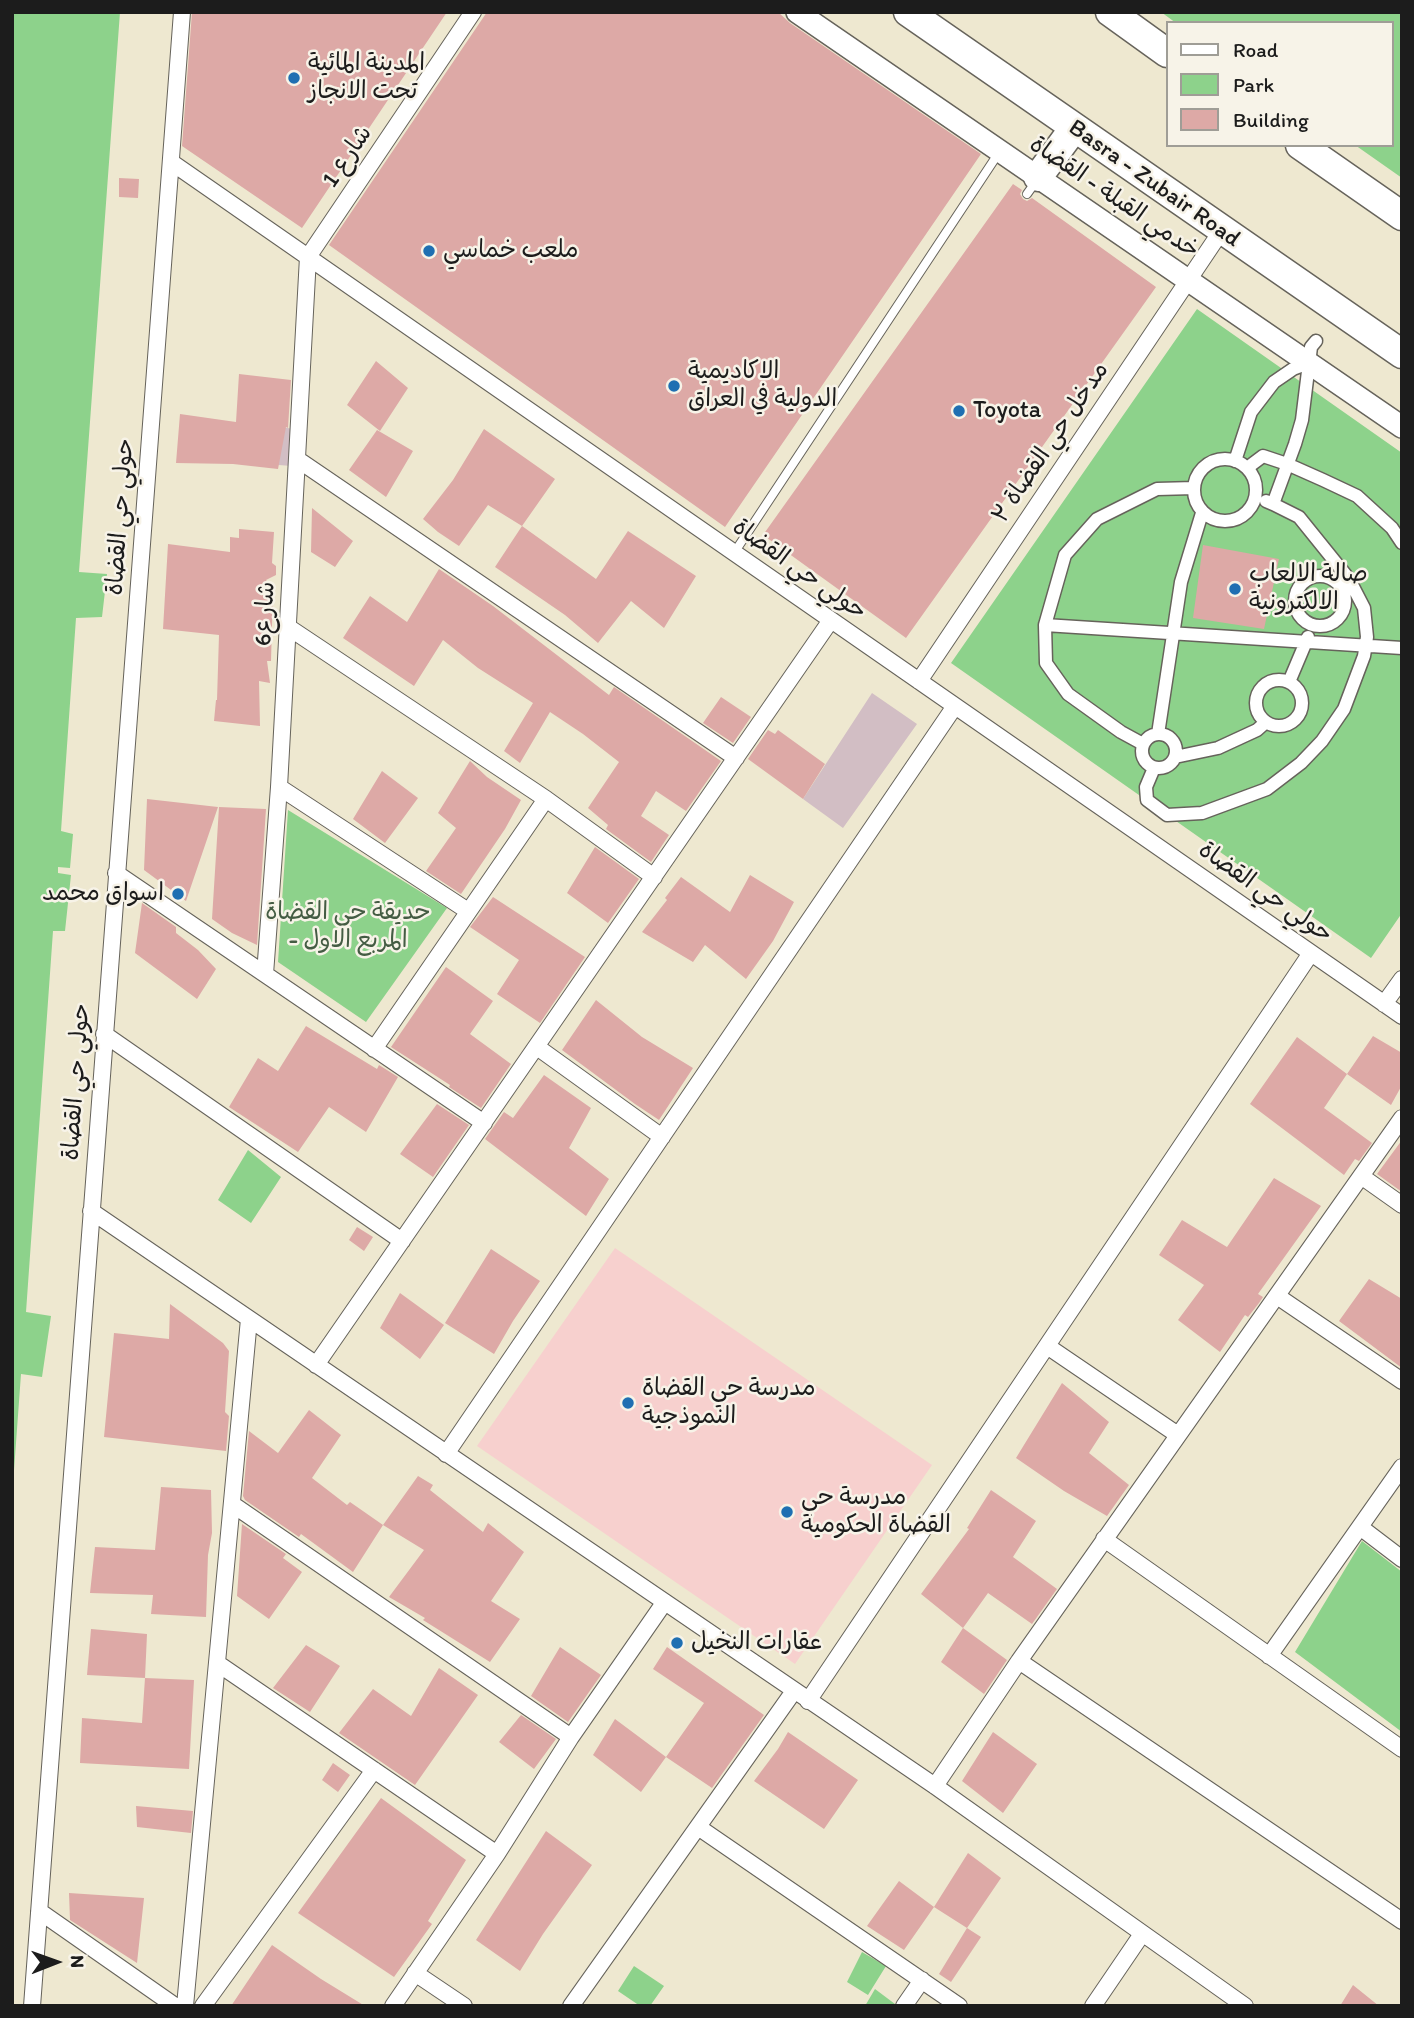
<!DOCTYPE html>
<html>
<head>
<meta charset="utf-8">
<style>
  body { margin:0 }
  #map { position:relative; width:1414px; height:2018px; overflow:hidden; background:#eee8d0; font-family:Itim,sans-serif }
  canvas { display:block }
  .frame { position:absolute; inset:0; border:14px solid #1c1c1c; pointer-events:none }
  .legend { position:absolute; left:1166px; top:21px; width:228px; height:126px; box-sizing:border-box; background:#f7f3e8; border:2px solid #9f9d96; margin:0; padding:9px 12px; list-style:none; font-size:21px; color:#1c1c1c }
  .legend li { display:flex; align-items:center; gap:14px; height:35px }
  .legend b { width:35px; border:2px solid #9f9d96 }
  .north { position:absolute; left:21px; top:1927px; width:70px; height:70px; -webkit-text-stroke:5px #f7f3e8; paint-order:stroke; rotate:89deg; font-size:19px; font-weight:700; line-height:28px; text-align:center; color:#1c1c1c }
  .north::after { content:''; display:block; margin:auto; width:24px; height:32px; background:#1c1c1c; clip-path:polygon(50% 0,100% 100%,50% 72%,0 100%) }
</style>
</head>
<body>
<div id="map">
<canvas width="1414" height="2018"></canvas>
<div class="frame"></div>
<ul class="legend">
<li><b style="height:9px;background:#fff"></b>Road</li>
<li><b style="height:19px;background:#8dd28b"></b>Park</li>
<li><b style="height:19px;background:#dda9a6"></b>Building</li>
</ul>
<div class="north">N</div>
</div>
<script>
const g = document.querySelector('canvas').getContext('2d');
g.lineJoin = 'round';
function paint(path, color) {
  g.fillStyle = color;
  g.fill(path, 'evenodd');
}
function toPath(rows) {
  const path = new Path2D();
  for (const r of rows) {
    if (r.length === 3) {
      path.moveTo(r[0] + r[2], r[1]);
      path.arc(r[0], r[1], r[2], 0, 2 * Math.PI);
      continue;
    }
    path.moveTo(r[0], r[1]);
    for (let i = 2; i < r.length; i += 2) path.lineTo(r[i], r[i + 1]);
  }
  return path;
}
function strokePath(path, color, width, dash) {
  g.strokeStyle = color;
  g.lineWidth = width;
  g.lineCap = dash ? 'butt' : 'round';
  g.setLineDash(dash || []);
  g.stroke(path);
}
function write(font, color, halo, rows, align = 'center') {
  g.font = font + ' Itim,"Playpen Sans Arabic",sans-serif';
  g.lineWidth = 5;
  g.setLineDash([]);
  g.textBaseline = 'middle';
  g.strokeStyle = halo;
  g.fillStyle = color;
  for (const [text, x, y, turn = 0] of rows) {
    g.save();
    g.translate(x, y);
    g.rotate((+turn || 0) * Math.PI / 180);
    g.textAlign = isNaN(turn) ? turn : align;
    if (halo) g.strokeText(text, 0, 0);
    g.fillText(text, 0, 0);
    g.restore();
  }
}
const built = toPath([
  [615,1248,932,1465,795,1664,477,1446]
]);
const industrial = toPath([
  [281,427,294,429,292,466,265,464],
  [872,693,917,724,843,828,803,799]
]);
const green = toPath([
  [12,12,120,12,79,572,107,574,102,617,76,618,61,831,73,834,70,868,58,867,58,873,71,875,65,931,53,931,26,1312,51,1316,42,1377,21,1374,12,1498],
  [1161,12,1402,12,1402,178,1355,145,1391,145,1391,23,1176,23],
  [1197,309,1402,453,1402,913,1371,958,951,663],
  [288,810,447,908,366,1022,278,962],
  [248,1150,281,1177,251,1223,218,1200],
  [1362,1541,1402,1572,1402,1732,1295,1652],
  [862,1952,886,1966,868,1995,847,1982],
  [634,1966,664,1986,650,2006,640,2006,618,1991],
  [875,1989,895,2004,894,2006,865,2006]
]);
const building = toPath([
  [192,12,447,12,302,228,182,146],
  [487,12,778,12,790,23,981,154,725,527,329,245],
  [119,178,139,179,138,198,119,197],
  [1013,184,1022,190,1020,194,1023,199,1027,201,1032,198,1156,287,906,638,763,535],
  [376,361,408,388,380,431,347,405],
  [239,374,291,380,288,428,286,427,278,469,233,464,176,463,180,414,236,422],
  [484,429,555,479,522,526,488,505,459,546,438,532,423,519,453,480],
  [377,430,413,451,386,497,349,470],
  [312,508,353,541,335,567,311,552],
  [522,526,596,579,628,531,696,576,664,628,631,601,598,643,565,615,495,567],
  [239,529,274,532,272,563,276,566,276,575,266,580,273,589,271,661,267,661,270,683,259,681,260,726,214,721,216,700,217,700,219,635,163,629,168,544,230,552,230,537,239,538],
  [1203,545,1279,559,1264,629,1193,618],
  [439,569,493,606,609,695,614,687,721,761,686,811,656,791,641,816,669,835,651,862,606,829,608,825,588,808,619,762,583,734,550,712,520,763,504,751,533,703,478,668,443,640,414,686,343,638,370,596,407,622],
  [721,697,751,717,733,743,703,723],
  [768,730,775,734,778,730,825,764,803,799,748,759],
  [470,761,487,777,521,800,505,829,461,894,426,871,456,828,438,813],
  [382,771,418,798,385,843,353,819],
  [147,799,218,807,186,901,144,870],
  [219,807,266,809,257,945,232,933,212,919],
  [595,847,639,879,608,923,567,893],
  [750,875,794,902,773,941,746,979,705,945,693,962,642,932,667,900,665,898,681,877,730,912],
  [493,897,585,957,540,1023,497,994,519,960,470,927],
  [142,903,176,927,176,933,198,950,216,969,197,999,135,953],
  [446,967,493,1001,470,1034,511,1064,481,1108,449,1087,450,1085,391,1047],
  [596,1000,642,1037,693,1068,659,1120,635,1104,562,1050],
  [306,1026,377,1069,379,1065,398,1077,366,1132,329,1107,298,1152,229,1107,258,1058,278,1071],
  [1373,1036,1402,1053,1402,1085,1391,1105,1347,1074],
  [1297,1037,1347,1074,1324,1108,1372,1143,1359,1161,1355,1159,1344,1175,1250,1104],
  [544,1075,591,1108,569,1148,609,1179,586,1216,485,1139,504,1112,513,1118],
  [437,1104,469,1125,433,1177,400,1154],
  [1402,1140,1402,1192,1377,1174],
  [1274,1178,1321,1206,1258,1294,1263,1297,1259,1303,1248,1317,1245,1315,1220,1352,1178,1320,1204,1285,1159,1255,1182,1220,1227,1247],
  [357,1227,373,1237,364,1251,349,1240],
  [491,1249,540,1281,513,1321,494,1354,445,1323],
  [1369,1279,1402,1299,1402,1368,1339,1321],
  [400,1293,444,1325,420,1359,380,1328],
  [170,1304,223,1343,229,1351,225,1412,229,1416,226,1451,104,1437,114,1333,169,1339],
  [1062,1383,1109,1422,1089,1453,1129,1485,1107,1516,1064,1491,1016,1458],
  [309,1410,341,1435,312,1478,347,1505,350,1502,383,1525,353,1572,301,1534,299,1537,245,1500,243,1496,249,1431,278,1453],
  [418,1476,433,1485,430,1490,483,1532,488,1523,524,1552,491,1601,520,1619,490,1662,423,1620,425,1618,389,1597,424,1550,383,1525],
  [161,1487,211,1490,212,1533,208,1555,206,1617,151,1614,153,1595,90,1593,95,1547,155,1550],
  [991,1490,1036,1521,1013,1557,1057,1589,1032,1624,988,1593,963,1628,921,1594,969,1529,967,1528],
  [242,1524,286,1554,283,1558,302,1572,269,1619,237,1596],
  [963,1628,1007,1660,984,1694,941,1662],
  [91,1629,147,1634,145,1678,87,1675],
  [306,1645,340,1666,310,1712,273,1688],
  [560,1647,601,1675,568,1722,531,1696],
  [667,1647,764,1715,712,1788,666,1757,704,1703,653,1669],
  [439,1668,478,1695,415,1785,339,1733,373,1689,411,1716],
  [145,1678,194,1680,189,1769,80,1763,82,1718,142,1723],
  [521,1715,556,1739,534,1769,499,1742],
  [615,1719,666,1757,641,1792,593,1755],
  [788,1732,858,1780,824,1829,754,1781,778,1749],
  [993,1732,1037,1764,1003,1813,962,1781],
  [333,1763,350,1775,338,1792,322,1780],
  [381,1798,466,1860,428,1921,432,1924,394,1977,298,1913],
  [136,1806,193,1811,191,1833,137,1827],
  [546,1831,592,1865,543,1934,520,1971,476,1940],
  [968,1853,1001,1878,967,1928,934,1907],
  [899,1881,934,1907,904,1950,867,1926],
  [69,1893,144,1898,137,1963,70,1920],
  [967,1928,981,1937,951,1982,939,1974],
  [272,1945,321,1979,365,2006,231,2006],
  [1353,1985,1379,2006,1340,2006]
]);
const service = toPath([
  [1027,194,1037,180],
  [734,553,998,154]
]);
const pedestrian = toPath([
  [1225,490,31],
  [1235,461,1251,412,1274,382,1293,369,1309,363],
  [1247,468,1263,456,1287,464,1323,480,1357,496,1392,528,1402,543],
  [1266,501,1273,504,1295,444,1302,420,1311,347,1316,341],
  [1320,601,25],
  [1045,625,1402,648],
  [1279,703,23],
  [1289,682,1308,637],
  [1159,751,17],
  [1158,734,1181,582,1202,513],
  [1143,744,1121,732,1068,694,1046,663,1045,625,1065,555,1097,519,1157,489,1194,488],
  [1175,757,1218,748,1257,730,1266,722],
  [1154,768,1146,787,1147,800,1167,815,1202,813,1267,789,1301,763,1322,741,1344,709,1364,656,1367,637,1364,608,1349,579,1299,517,1273,504]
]);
const minor = toPath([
  [171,162,1402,1016],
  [297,459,736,758],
  [288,627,546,799,654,877],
  [919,681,1222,230],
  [279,787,468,911],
  [116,873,484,1123],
  [265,974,279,787,308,257,473,12],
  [1384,1004,1402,979],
  [104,1034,402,1241],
  [537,1047,662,1137],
  [374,1049,546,799],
  [1361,1176,1402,1205],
  [91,1211,935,1786,1245,2006],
  [1277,1296,1402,1381],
  [1047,1346,1178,1435],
  [316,1365,831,620],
  [446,1454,955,706],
  [232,1504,571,1737],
  [1360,1527,1402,1559],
  [1104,1539,1402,1749],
  [1269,1656,1402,1467],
  [1019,1661,1402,1921],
  [217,1663,497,1854],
  [808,1701,1311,953],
  [935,1786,1019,1661,1402,1118],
  [698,1827,959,2006],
  [39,1911,175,2006],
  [415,1973,464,2006],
  [32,2006,182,12],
  [185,2006,249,1319],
  [203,2006,374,1770],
  [393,2006,497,1854,571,1737,664,1603],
  [571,2006,794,1691],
  [904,2006,922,1980],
  [1093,2006,1142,1934]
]);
const tertiary = toPath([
  [797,12,1402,427]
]);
const trunk = toPath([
  [908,12,1402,354],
  [1110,12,1167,53],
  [1300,145,1402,216],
  [1038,177,1074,128]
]);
const markers = [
  [294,78,7,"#1f6fb2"],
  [429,251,7,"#1f6fb2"],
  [674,386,7,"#1f6fb2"],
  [959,411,7,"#1f6fb2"],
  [1235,589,7,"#1f6fb2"],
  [178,894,7,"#1f6fb2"],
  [628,1403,7,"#1f6fb2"],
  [787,1512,7,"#1f6fb2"],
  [677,1643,7,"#1f6fb2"]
];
const poiNames = [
  ["المدينة المائية",308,64],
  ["تحت الانجاز",308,92],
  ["ملعب خماسي",443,251],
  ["الاكاديمية",688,372],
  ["الدولية في العراق",688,400],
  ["Toyota",973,411],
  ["صالة الالعاب",1249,575],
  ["الالكترونية",1249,603],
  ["اسواق محمد",164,894,"right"],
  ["مدرسة حي القضاة",642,1389],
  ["النموذجية",642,1417],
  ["مدرسة حي",801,1498],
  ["القضاة الحكومية",801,1526],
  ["عقارات النخيل",691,1643]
];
const streetNames = [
  ["شارع 1",348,157,-56],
  ["Basra - Zubair Road",1154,184,35],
  ["خدمي القبلة - القضاة",1114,198,34],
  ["مدخل حي القضاة ٣",1051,443,-56],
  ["حولي حي القضاة",121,517,-86],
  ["حولي حي القضاة",799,570,35],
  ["شارع6",266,614,-87],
  ["حولي حي القضاة",1265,893,35],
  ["حولي حي القضاة",77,1082,-86]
];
const parkNames = [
  ["حديقة حي القضاة",348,913],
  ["- المربع الاول",348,941]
];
paint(built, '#f7d0ce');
paint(industrial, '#d2bec4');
paint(green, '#8dd28b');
paint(building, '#dda9a6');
strokePath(service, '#66635b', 10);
strokePath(pedestrian, '#66635b', 15);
strokePath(minor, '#66635b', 18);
strokePath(tertiary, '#66635b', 24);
strokePath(trunk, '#66635b', 31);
strokePath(service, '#fff', 8);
strokePath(pedestrian, '#fff', 12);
strokePath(minor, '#fff', 16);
strokePath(tertiary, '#fff', 21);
strokePath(trunk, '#fff', 28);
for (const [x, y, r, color] of markers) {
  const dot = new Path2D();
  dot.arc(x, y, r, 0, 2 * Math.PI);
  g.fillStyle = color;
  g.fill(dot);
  strokePath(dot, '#f7f3e8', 2.5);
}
write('24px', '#1c1c1c', '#f7f3e8', poiNames, 'left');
write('24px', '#1c1c1c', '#f7f3e8', streetNames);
write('24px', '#445c43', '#f7f3e8', parkNames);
</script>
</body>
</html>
